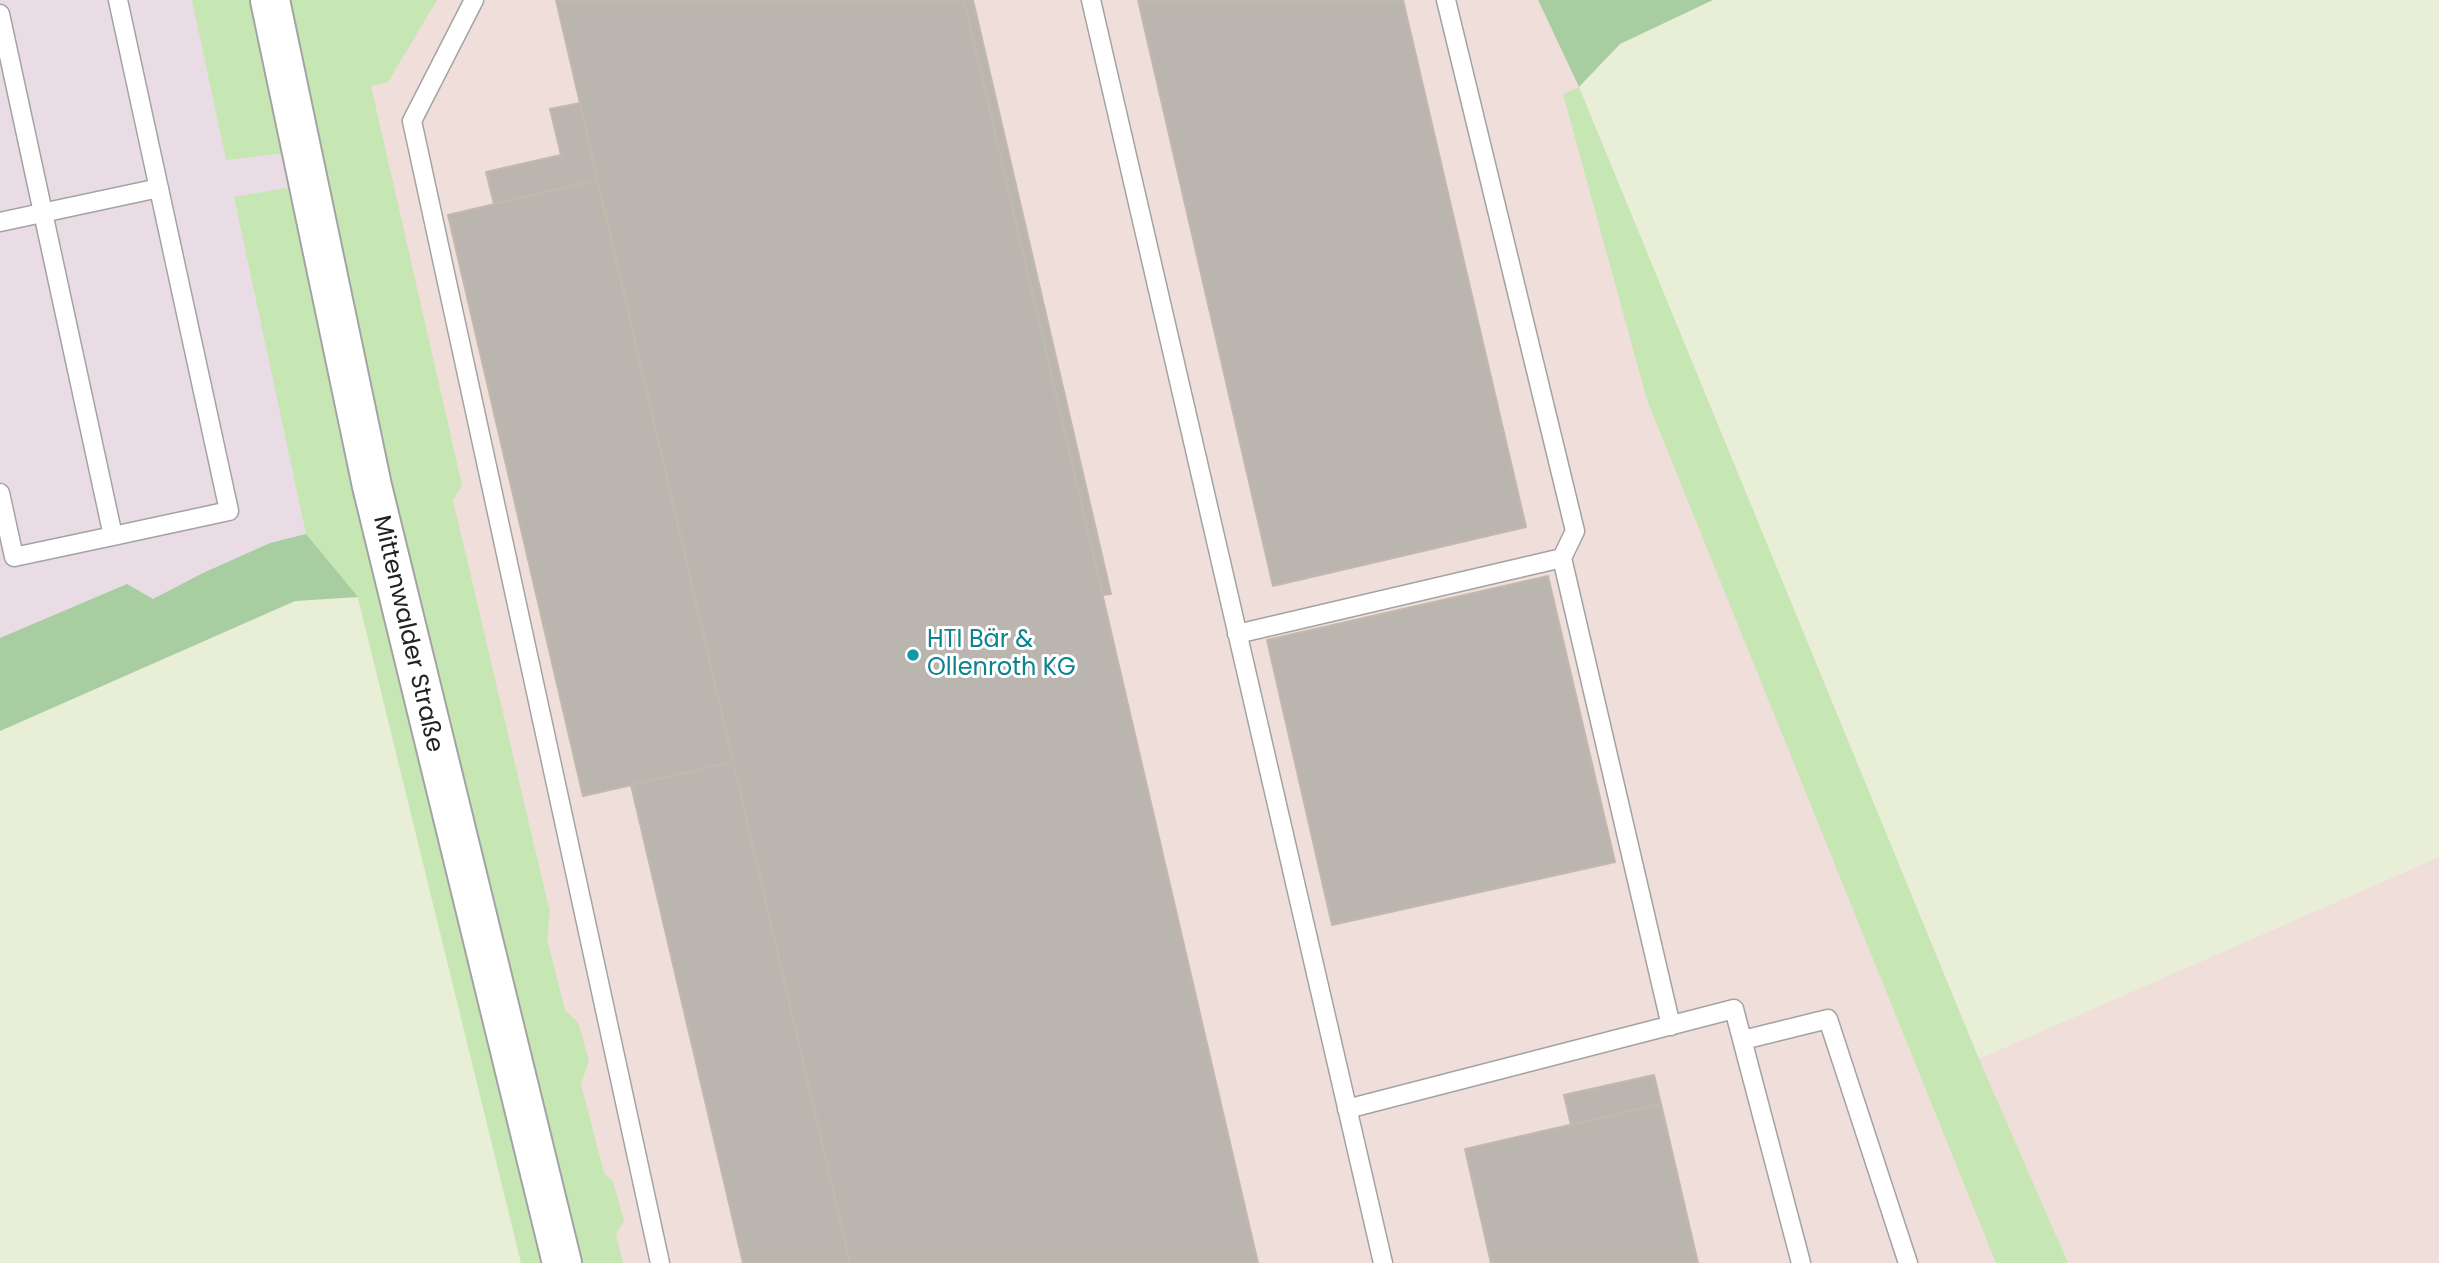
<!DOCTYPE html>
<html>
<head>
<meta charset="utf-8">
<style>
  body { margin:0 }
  canvas { display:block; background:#f1efe9 }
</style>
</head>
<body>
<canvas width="2439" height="1263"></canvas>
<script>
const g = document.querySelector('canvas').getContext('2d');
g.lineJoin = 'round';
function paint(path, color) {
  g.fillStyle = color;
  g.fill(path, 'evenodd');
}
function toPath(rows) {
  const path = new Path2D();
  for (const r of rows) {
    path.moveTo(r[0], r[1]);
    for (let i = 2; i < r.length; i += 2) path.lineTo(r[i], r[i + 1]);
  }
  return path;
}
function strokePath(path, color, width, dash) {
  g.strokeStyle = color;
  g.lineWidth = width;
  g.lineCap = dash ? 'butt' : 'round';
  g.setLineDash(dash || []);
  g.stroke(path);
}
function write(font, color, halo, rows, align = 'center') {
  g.font = font + ' Poppins,sans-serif';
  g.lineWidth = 6;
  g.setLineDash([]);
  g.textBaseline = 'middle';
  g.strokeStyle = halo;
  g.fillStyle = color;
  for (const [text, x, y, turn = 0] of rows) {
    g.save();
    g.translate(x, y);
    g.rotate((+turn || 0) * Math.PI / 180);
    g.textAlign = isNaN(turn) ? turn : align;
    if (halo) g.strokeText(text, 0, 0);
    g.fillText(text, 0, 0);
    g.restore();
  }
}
const commercial = toPath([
  [289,0,1538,0,1579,87,1979,1058,2439,857,2439,1263,581,1263,400,522]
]);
const industrial = toPath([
  [0,0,255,0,382,597,0,731]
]);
const farmland = toPath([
  [1713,0,2439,0,2439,857,1979,1059,1579,87,1620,44],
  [358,597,521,1263,0,1263,0,731,295,601]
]);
const grass = toPath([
  [192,0,255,0,286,153,226,160],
  [291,0,437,0,388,82,371,86,462,485,453,500,550,913,547,939,565,1010,578,1022,589,1061,581,1084,604,1173,613,1181,624,1221,616,1234,623,1263,581,1263,400,522],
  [1579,87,1979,1059,2068,1263,1996,1263,1647,400,1563,94],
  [292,187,547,1263,521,1263,358,598,306,534,234,197]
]);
const forest = toPath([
  [1538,0,1713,0,1620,44,1579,87],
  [306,534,358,597,295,601,0,731,0,638,127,584,153,599,203,573,270,543]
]);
const building = toPath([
  [556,0,964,0,1258,1263,850,1263,556,0],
  [964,0,973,0,1111,594,1103,595,964,0],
  [1138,0,1403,0,1526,527,1273,586,1138,0],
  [580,103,597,180,494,204,486,172,561,155,550,109,580,103],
  [597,180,733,762,583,796,448,215,597,180],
  [1548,576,1615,862,1332,925,1267,640,1548,576],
  [733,762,850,1263,743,1263,631,785,733,762],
  [1654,1075,1661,1104,1571,1125,1564,1095,1654,1075],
  [1661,1104,1698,1263,1491,1263,1465,1149,1661,1104]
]);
const service = toPath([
  [474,0,412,121,660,1263],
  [1091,0,1383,1263],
  [0,14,113,536,229,511,118,0],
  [0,222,159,188],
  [0,493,14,557,113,536],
  [1562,558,1671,1026],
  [1237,634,1562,558,1575,531,1446,0],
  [1743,1040,1828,1019,1908,1263],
  [1347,1109,1734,1009,1801,1263]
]);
const tertiary = toPath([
  [270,0,372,486,562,1263]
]);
const markers = [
  [913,655,7,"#0f9aa8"]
];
const streetNames = [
  ["Mittenwalder Straße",407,634,77]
];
const cultureNames = [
  ["HTI Bär &",927,641],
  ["Ollenroth KG",927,669]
];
paint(commercial, '#f0deda');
paint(industrial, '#eadce5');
paint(farmland, '#e9eed6');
paint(grass, '#c6e7b4');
paint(forest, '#a8cda1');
paint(building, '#bab6af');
strokePath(building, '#c2b9ac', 2);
strokePath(service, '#a3a3a3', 21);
strokePath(tertiary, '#a3a3a3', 42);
strokePath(service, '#fff', 18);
strokePath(tertiary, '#fff', 38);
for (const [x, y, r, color] of markers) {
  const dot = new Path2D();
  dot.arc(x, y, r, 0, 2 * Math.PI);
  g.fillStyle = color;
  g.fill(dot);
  strokePath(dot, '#fff', 2.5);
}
write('24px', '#222', '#fff', streetNames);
write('24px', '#0d838f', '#fff', cultureNames, 'left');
</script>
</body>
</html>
